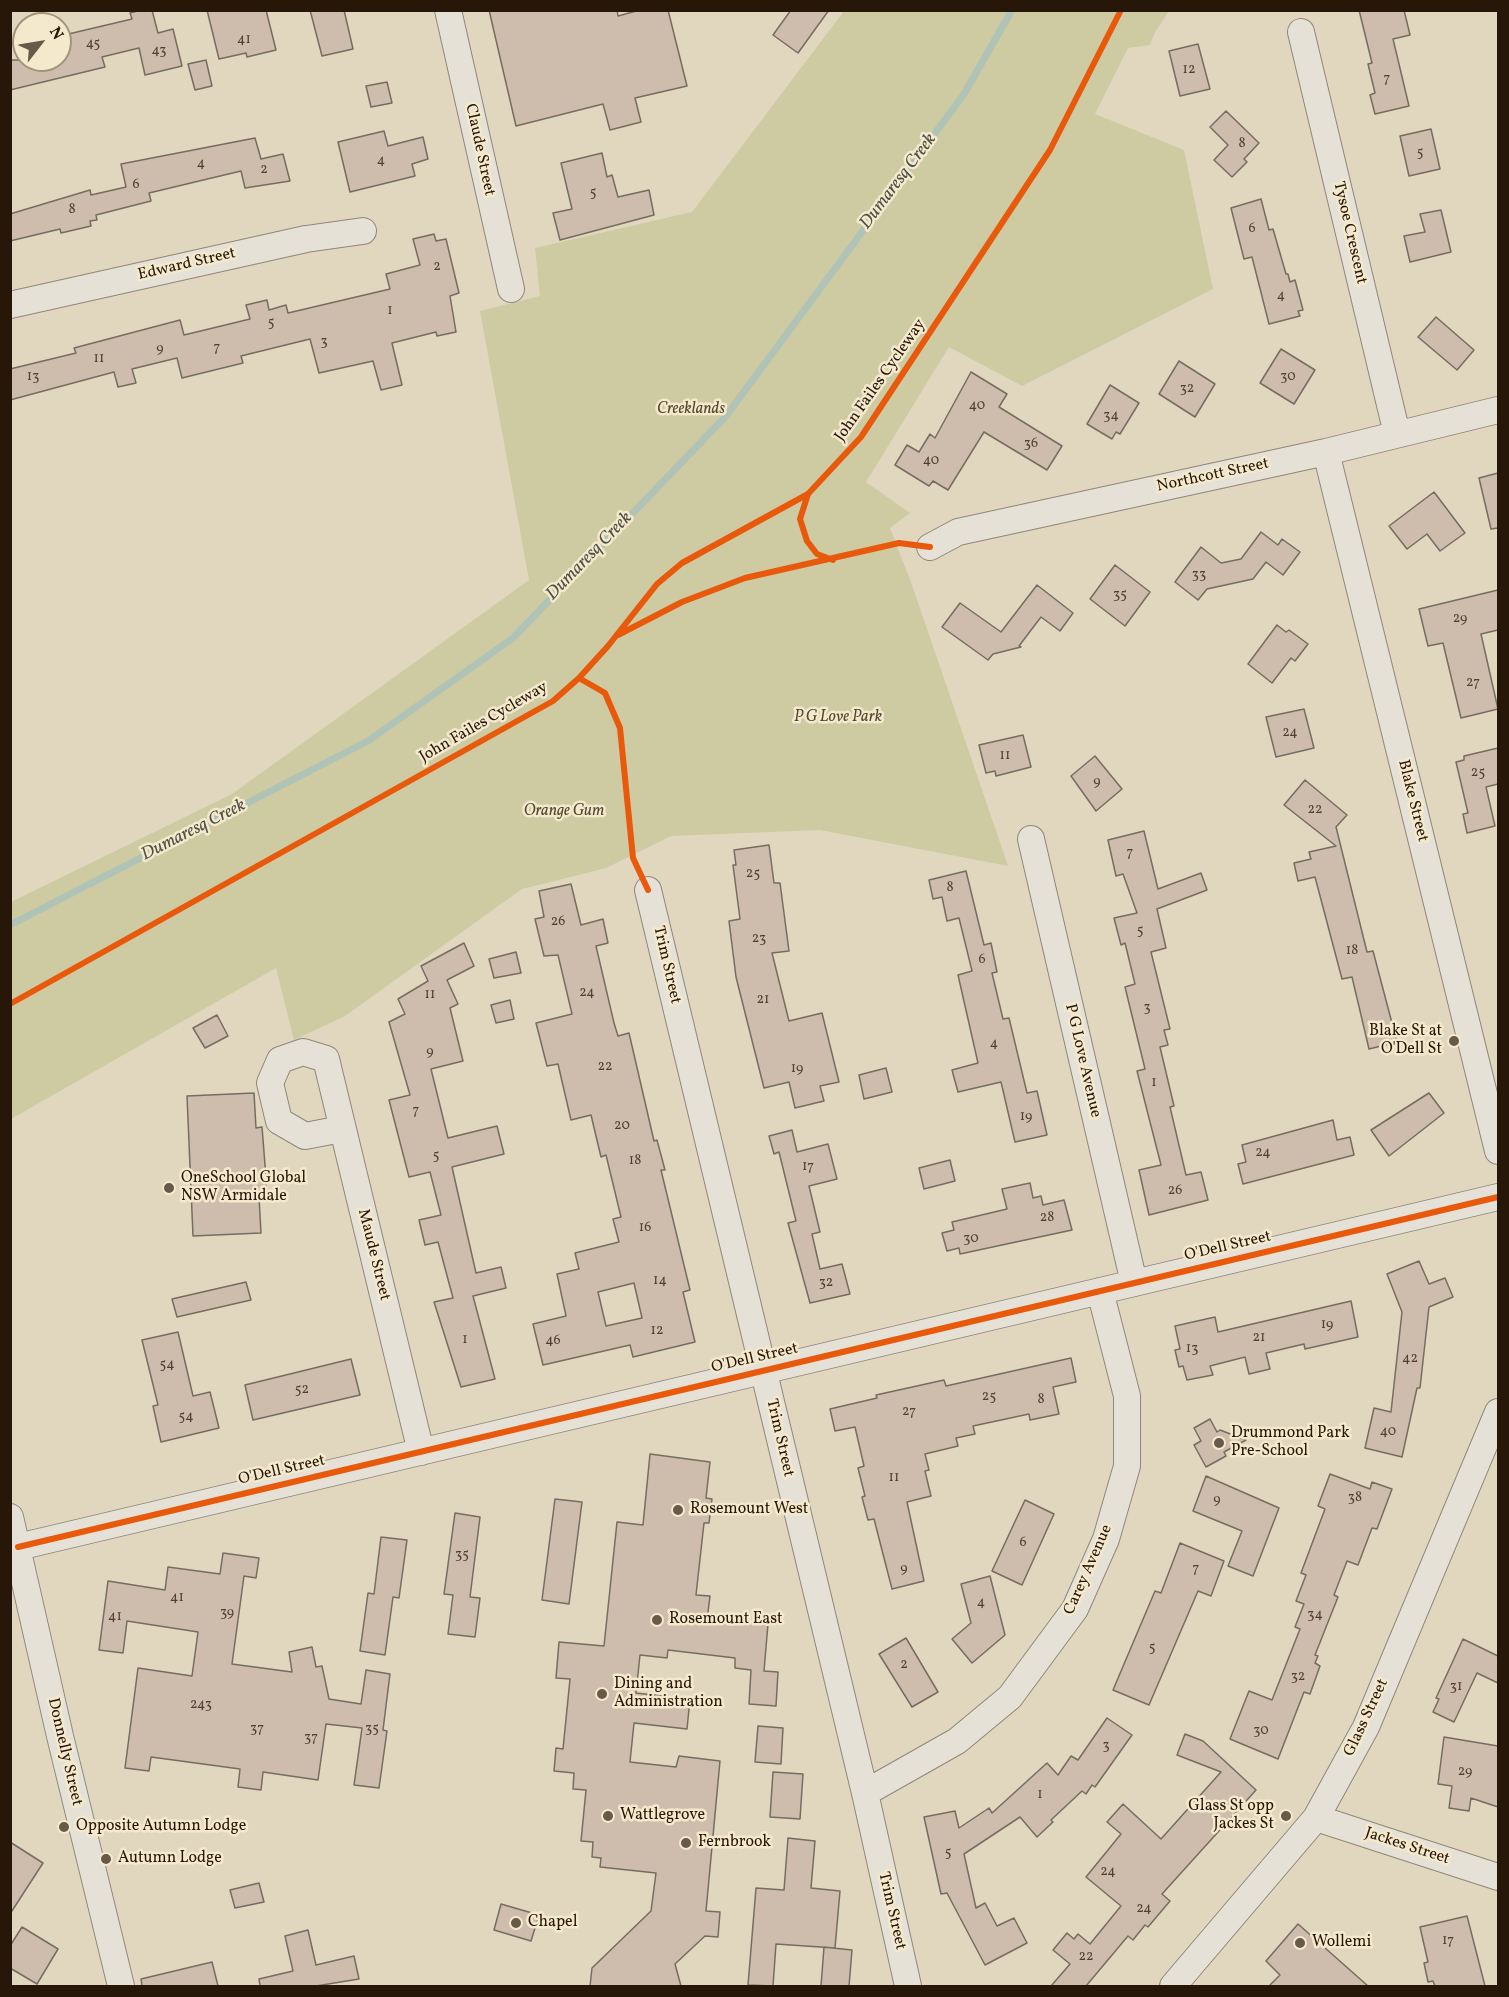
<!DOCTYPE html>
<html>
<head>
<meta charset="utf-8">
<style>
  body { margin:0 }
  #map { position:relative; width:1509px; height:1997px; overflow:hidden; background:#e1d7bf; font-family:Vollkorn,serif }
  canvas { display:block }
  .frame { position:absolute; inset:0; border:12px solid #271708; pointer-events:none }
  .north { position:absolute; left:12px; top:12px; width:60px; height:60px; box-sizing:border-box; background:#f4e9cd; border:2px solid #a2957e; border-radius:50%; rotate:59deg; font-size:16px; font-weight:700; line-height:24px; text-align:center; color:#271708 }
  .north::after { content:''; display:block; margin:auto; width:21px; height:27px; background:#685a48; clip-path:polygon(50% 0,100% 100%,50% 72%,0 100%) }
</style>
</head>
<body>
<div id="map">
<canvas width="1509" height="1997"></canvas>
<div class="frame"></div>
<div class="north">N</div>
</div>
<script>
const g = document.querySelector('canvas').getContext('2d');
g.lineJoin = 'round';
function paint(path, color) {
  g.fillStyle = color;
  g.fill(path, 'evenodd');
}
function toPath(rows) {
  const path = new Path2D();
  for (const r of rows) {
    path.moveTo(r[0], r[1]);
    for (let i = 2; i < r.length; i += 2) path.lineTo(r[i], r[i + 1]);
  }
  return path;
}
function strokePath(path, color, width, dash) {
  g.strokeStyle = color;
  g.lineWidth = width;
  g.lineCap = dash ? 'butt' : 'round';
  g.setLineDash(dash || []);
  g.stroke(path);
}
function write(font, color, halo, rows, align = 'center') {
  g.font = font + ' Vollkorn,serif';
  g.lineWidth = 5;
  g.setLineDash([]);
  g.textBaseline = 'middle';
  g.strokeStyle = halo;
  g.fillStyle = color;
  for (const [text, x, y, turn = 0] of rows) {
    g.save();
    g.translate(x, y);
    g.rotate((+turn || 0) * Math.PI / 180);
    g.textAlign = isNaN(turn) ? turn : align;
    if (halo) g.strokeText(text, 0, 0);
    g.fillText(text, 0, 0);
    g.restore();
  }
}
const green = toPath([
  [844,11,1169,11,1155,32,1150,45,1128,48,1095,114,1184,150,1213,289,1022,386,949,347,866,482,910,513,890,528,912,585,1008,866,820,830,671,836,606,868,522,889,345,1016,294,1040,276,968,11,1119,11,902,232,794,529,580,480,311,540,296,535,248,692,212]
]);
const stream = toPath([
  [10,925,368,741,513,638,726,416,964,94,1012,10]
]);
const building = toPath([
  [141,10,152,10,158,33,173,29,182,66,145,75,139,48,102,57,105,67,10,90,10,60,60,60,60,36,132,19,130,13,141,10],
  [207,10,266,10,276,50,247,57,246,53,219,59,207,10],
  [310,10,344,10,353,49,322,56,310,10],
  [489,10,617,10,618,16,640,10,668,10,687,86,635,98,641,122,610,130,603,104,516,126,489,10],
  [791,10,829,10,798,53,773,35,791,10],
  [1359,10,1404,10,1410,35,1393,39,1409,106,1375,114,1370,95,1375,93,1368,64,1372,63,1359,10],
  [1198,44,1210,89,1180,96,1169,51,1198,44],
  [206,60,212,86,195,90,188,64,206,60],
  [387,82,392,103,371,107,366,86,387,82],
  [1226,111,1259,143,1244,159,1247,162,1232,177,1214,160,1228,145,1210,127,1226,111],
  [1431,129,1440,169,1409,176,1400,136,1431,129],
  [384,131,388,146,423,137,428,159,412,164,415,176,350,192,338,142,384,131],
  [255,138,261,159,283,154,290,181,245,188,241,171,149,193,151,201,96,215,97,220,90,221,91,226,61,233,60,229,10,241,10,214,90,190,91,195,126,187,121,164,255,138],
  [602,153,607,177,612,175,618,197,649,190,654,215,560,240,553,213,572,209,561,163,602,153],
  [1261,199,1269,230,1273,229,1286,274,1288,274,1290,282,1295,280,1303,310,1298,311,1300,316,1269,324,1252,257,1244,259,1231,208,1261,199],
  [1441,210,1451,252,1410,262,1404,236,1425,232,1420,214,1441,210],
  [434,234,436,241,446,239,459,293,450,296,456,332,437,336,436,332,392,343,402,385,381,390,373,361,319,373,310,339,241,356,243,363,182,378,177,358,132,369,136,383,118,387,114,372,10,400,10,369,76,353,74,348,180,320,184,335,250,319,246,305,267,300,269,310,286,305,288,313,390,289,386,274,420,265,413,239,434,234],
  [1436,317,1474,350,1457,370,1418,337,1436,317],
  [1281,349,1315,370,1294,404,1260,383,1281,349],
  [1179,361,1215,384,1195,417,1159,394,1179,361],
  [971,372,1007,394,999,407,1062,446,1047,470,984,432,948,490,933,481,929,486,895,465,907,445,919,452,930,434,935,438,971,372],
  [1110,385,1139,403,1120,434,1116,432,1112,439,1087,424,1110,385],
  [1498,473,1498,528,1491,529,1479,478,1498,473],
  [1434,492,1465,533,1440,551,1427,534,1407,549,1389,526,1434,492],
  [1261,532,1278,545,1282,539,1300,552,1283,575,1266,562,1253,579,1207,589,1198,600,1175,582,1201,547,1221,563,1241,559,1261,532],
  [1115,565,1150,592,1125,626,1090,599,1115,565],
  [1037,585,1073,613,1060,631,1041,617,1019,646,1021,647,993,654,988,660,942,627,960,603,1001,632,1037,585],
  [1498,590,1498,630,1481,634,1498,709,1461,718,1443,643,1428,646,1419,609,1498,590],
  [1277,625,1286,632,1289,630,1308,644,1295,661,1291,658,1272,683,1248,664,1277,625],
  [1304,709,1314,748,1276,757,1266,717,1304,709],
  [1023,735,1031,767,996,776,995,771,986,773,979,745,1023,735],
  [1498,748,1498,784,1486,787,1495,826,1467,833,1463,814,1468,813,1456,762,1464,760,1464,756,1498,748],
  [1095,756,1122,789,1096,811,1071,776,1095,756],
  [1305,780,1347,815,1336,827,1367,952,1373,951,1397,1042,1369,1049,1352,977,1342,979,1315,877,1298,881,1294,863,1311,859,1309,852,1336,846,1284,805,1305,780],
  [1144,831,1158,889,1201,873,1207,890,1157,909,1166,948,1151,952,1170,1029,1164,1030,1168,1045,1160,1047,1174,1106,1170,1107,1186,1175,1201,1172,1208,1200,1149,1215,1139,1170,1161,1165,1137,1071,1145,1069,1125,987,1135,984,1125,943,1121,945,1114,918,1137,913,1123,874,1116,876,1108,840,1144,831],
  [769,845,774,883,780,883,789,951,772,953,789,1021,822,1013,839,1082,820,1086,824,1101,795,1108,789,1082,764,1088,736,977,729,921,740,919,733,865,736,865,734,850,769,845],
  [966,871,984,945,991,943,997,972,992,973,1003,1019,1009,1018,1027,1093,1037,1091,1047,1135,1015,1142,1001,1082,958,1092,952,1070,978,1063,958,975,972,971,959,918,947,921,942,897,933,899,929,880,966,871],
  [571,884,581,925,603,919,608,943,596,946,614,1023,618,1036,629,1033,654,1141,657,1140,665,1170,661,1170,690,1290,683,1292,695,1342,633,1357,630,1345,543,1365,533,1324,566,1316,557,1274,579,1269,575,1253,619,1242,613,1219,621,1217,606,1155,601,1157,591,1115,571,1120,558,1064,547,1066,536,1023,572,1014,558,955,544,956,535,919,544,917,539,891,571,884],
  [634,1283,642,1318,606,1326,598,1292,634,1283],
  [464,943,474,966,447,980,458,1004,450,1008,463,1061,431,1069,448,1138,497,1126,504,1154,452,1167,476,1273,501,1267,506,1288,473,1296,495,1379,461,1387,434,1302,453,1298,438,1242,425,1245,419,1220,441,1215,430,1172,409,1177,389,1100,410,1095,389,1022,405,1014,398,999,428,981,421,966,464,943],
  [516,952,521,973,494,978,489,959,516,952],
  [510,1000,514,1019,496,1023,491,1005,510,1000],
  [217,1015,228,1036,205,1048,193,1028,217,1015],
  [886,1068,892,1092,864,1099,859,1075,886,1068],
  [254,1093,256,1128,262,1127,266,1177,266,1197,259,1197,261,1233,193,1236,187,1096,254,1093],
  [1429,1093,1444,1113,1389,1156,1371,1130,1429,1093],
  [1333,1120,1337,1140,1350,1137,1354,1155,1243,1184,1238,1164,1246,1162,1242,1145,1333,1120],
  [792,1130,797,1152,828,1144,837,1179,809,1186,820,1232,812,1234,820,1269,842,1264,850,1294,810,1303,788,1223,796,1221,779,1152,774,1154,769,1136,792,1130],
  [950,1160,955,1181,924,1189,919,1168,950,1160],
  [1030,1183,1033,1198,1041,1196,1043,1205,1064,1200,1072,1230,960,1254,959,1248,947,1251,942,1233,954,1230,952,1222,1007,1209,1002,1189,1030,1183],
  [1419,1261,1429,1284,1445,1278,1453,1297,1429,1307,1420,1388,1417,1388,1402,1457,1365,1448,1374,1408,1391,1412,1402,1312,1387,1274,1419,1261],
  [246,1282,251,1300,177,1317,172,1299,246,1282],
  [1351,1301,1358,1337,1305,1349,1304,1344,1266,1353,1270,1369,1249,1374,1245,1357,1210,1366,1213,1375,1187,1380,1183,1366,1179,1367,1175,1350,1180,1349,1175,1326,1215,1317,1218,1332,1351,1301],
  [178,1332,193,1396,210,1392,219,1428,161,1442,153,1406,158,1405,142,1340,178,1332],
  [1071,1358,1076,1382,1053,1387,1059,1414,1030,1420,1029,1414,973,1426,975,1434,956,1438,958,1446,925,1454,929,1470,925,1471,931,1496,907,1502,924,1581,892,1589,874,1519,868,1520,862,1497,865,1496,858,1468,864,1466,855,1427,835,1431,830,1409,877,1398,876,1395,944,1380,946,1386,1071,1358],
  [351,1359,360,1395,253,1420,245,1385,351,1359],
  [1210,1419,1217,1432,1220,1430,1246,1440,1224,1452,1226,1456,1206,1467,1194,1445,1201,1441,1194,1428,1210,1419],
  [650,1454,710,1462,706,1498,712,1499,709,1523,704,1523,696,1595,710,1596,707,1620,768,1624,764,1671,778,1672,776,1706,749,1704,751,1670,735,1668,735,1658,668,1650,667,1658,640,1655,636,1693,690,1699,687,1729,634,1723,630,1762,676,1767,679,1756,720,1761,706,1911,720,1912,718,1937,705,1936,675,1964,681,1986,590,1986,592,1968,651,1911,656,1873,600,1867,601,1858,592,1857,593,1842,581,1841,586,1790,573,1789,574,1773,554,1771,556,1748,563,1749,570,1679,556,1678,559,1642,604,1646,617,1522,643,1525,650,1454],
  [1330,1474,1370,1489,1372,1482,1392,1489,1377,1529,1372,1528,1358,1565,1347,1561,1334,1595,1338,1597,1315,1655,1318,1656,1315,1663,1320,1666,1310,1694,1304,1692,1278,1759,1230,1739,1249,1691,1272,1700,1300,1629,1295,1627,1304,1604,1296,1601,1306,1575,1301,1573,1325,1509,1318,1506,1330,1474],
  [1206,1476,1279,1508,1253,1576,1228,1566,1242,1531,1193,1511,1206,1476],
  [555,1499,582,1502,569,1604,542,1600,555,1499],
  [1025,1500,1054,1514,1022,1585,992,1571,1025,1500],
  [455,1513,480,1517,470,1597,480,1598,475,1637,448,1634,453,1595,444,1594,455,1513],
  [381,1537,407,1540,399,1598,393,1597,385,1655,360,1651,368,1593,374,1594,381,1537],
  [1180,1543,1224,1561,1211,1596,1198,1591,1149,1705,1113,1690,1155,1591,1161,1593,1180,1543],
  [223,1553,259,1558,256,1578,244,1576,232,1664,292,1672,289,1652,312,1647,316,1667,322,1666,329,1699,361,1704,366,1670,390,1674,383,1730,387,1731,379,1788,354,1785,362,1728,326,1724,318,1780,263,1772,261,1790,238,1787,240,1769,151,1757,149,1771,125,1768,138,1668,192,1676,198,1632,127,1621,123,1653,99,1650,108,1581,165,1590,168,1567,220,1574,223,1553],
  [990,1576,1005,1635,972,1663,952,1639,971,1623,961,1584,990,1576],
  [906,1638,938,1692,912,1707,879,1654,906,1638],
  [1463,1639,1498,1656,1498,1683,1477,1673,1454,1722,1433,1712,1439,1699,1436,1698,1463,1639],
  [1107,1718,1132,1735,1095,1787,1092,1785,1086,1794,1082,1791,1051,1820,1053,1822,1037,1837,1020,1817,964,1854,976,1908,985,1903,997,1926,1014,1918,1027,1943,985,1965,947,1893,941,1894,924,1817,955,1811,959,1828,989,1808,992,1813,1047,1763,1058,1775,1071,1756,1078,1760,1107,1718],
  [758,1726,783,1728,781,1764,755,1762,758,1726],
  [1185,1734,1203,1741,1256,1790,1162,1894,1170,1901,1148,1927,1145,1925,1133,1940,1128,1936,1086,1986,1051,1986,1070,1964,1053,1950,1067,1933,1074,1939,1078,1934,1090,1944,1121,1906,1086,1877,1121,1834,1107,1822,1123,1804,1161,1839,1221,1772,1177,1755,1185,1734],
  [1444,1737,1498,1746,1498,1807,1471,1798,1469,1811,1449,1808,1452,1786,1438,1784,1444,1737],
  [773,1772,803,1774,800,1819,770,1817,773,1772],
  [788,1838,815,1841,811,1888,840,1891,835,1948,776,1944,773,1986,748,1985,756,1888,784,1890,788,1838],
  [10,1842,43,1863,10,1914,10,1842],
  [259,1883,264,1902,235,1908,230,1890,259,1883],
  [501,1904,539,1915,531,1941,494,1930,501,1904],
  [1467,1916,1485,1986,1435,1986,1433,1981,1428,1982,1424,1963,1428,1962,1420,1927,1467,1916],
  [1298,1924,1368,1986,1269,1986,1280,1975,1266,1961,1298,1924],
  [22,1927,58,1949,37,1984,10,1968,10,1946,22,1927],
  [308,1930,316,1965,354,1956,359,1979,316,1986,260,1986,259,1979,293,1971,285,1936,308,1930],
  [824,1947,852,1950,849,1986,821,1986,824,1947],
  [212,1962,218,1986,142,1986,141,1979,212,1962]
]);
const minor = toPath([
  [448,10,511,289],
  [1301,32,1397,434],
  [10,305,306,239,363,231],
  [1326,452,1498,1151],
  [930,547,958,532,1326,452,1498,410],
  [1031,839,1134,1283],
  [648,890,865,1793,908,1986],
  [342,1129,305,1136,279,1121,270,1083,280,1060,303,1052,326,1059,421,1452],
  [10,1517,60,1736,121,1986],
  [18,1547,1498,1197],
  [865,1793,957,1741,1010,1697,1075,1609,1106,1539,1127,1466,1127,1396,1100,1291],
  [1316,1818,1498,1877],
  [1173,1986,1316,1818,1366,1727,1498,1412]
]);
const cycleway = toPath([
  [808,494,800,519,807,541,817,554,833,560],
  [618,635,682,602,745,578,899,543,930,547],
  [579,678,605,693,620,728,633,858,648,890],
  [10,1004,553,701,579,678,608,646,657,584,682,563,808,494,861,437,1050,150,1121,10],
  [18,1547,1498,1197]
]);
const markers = [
  [1454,1041,6,"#685a48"],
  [169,1188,6,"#685a48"],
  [1219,1443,6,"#685a48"],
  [678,1510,6,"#685a48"],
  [657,1620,6,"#685a48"],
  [602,1694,6,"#685a48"],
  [608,1816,6,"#685a48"],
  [1286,1816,6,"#685a48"],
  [64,1827,6,"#685a48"],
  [686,1843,6,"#685a48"],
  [106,1859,6,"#685a48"],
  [516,1923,6,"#685a48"],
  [1300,1943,6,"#685a48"]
];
const numberNames = [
  ["41",244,40],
  ["45",93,44],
  ["43",159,51],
  ["12",1189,70],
  ["7",1387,79],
  ["8",1242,144],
  ["5",1420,153],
  ["4",381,161],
  ["4",201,164],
  ["2",264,170],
  ["6",136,185],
  ["5",593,193],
  ["8",72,210],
  ["6",1252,229],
  ["2",437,267],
  ["4",1281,296],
  ["1",390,311],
  ["5",271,323],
  ["3",324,342],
  ["7",217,348],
  ["9",160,349],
  ["11",99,359],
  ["13",33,377],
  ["30",1288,377],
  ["32",1187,389],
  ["40",977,406],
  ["34",1111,416],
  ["36",1031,444],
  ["40",931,461],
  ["33",1199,575],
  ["35",1120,595],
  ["29",1460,619],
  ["27",1473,683],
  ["24",1290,733],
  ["11",1005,756],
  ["25",1478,773],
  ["9",1097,782],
  ["22",1315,810],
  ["7",1130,853],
  ["25",753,874],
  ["8",950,888],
  ["26",558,922],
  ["5",1140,931],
  ["23",759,939],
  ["18",1352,951],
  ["6",982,960],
  ["24",587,993],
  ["11",430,995],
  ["21",763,1000],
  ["3",1147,1008],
  ["4",994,1044],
  ["9",430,1052],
  ["22",605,1067],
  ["19",797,1069],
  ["1",1154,1083],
  ["7",416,1111],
  ["19",1026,1117],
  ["20",622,1126],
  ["24",1263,1153],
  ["5",436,1156],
  ["18",635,1161],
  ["17",808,1167],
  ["26",1175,1191],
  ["28",1047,1218],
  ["16",645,1228],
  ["30",971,1239],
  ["14",660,1281],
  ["32",826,1283],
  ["19",1327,1325],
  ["12",657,1331],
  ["21",1259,1338],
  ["1",465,1340],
  ["46",553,1341],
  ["13",1192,1349],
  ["42",1410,1359],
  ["54",167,1365],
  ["52",302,1390],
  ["25",989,1397],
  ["8",1041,1400],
  ["27",909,1412],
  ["54",186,1417],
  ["40",1388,1432],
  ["11",894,1478],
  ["38",1355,1498],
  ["9",1217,1500],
  ["6",1023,1543],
  ["35",462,1555],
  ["9",904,1569],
  ["7",1196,1569],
  ["41",177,1598],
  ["4",981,1603],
  ["39",227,1613],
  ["34",1315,1615],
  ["41",115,1617],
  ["5",1152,1648],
  ["2",904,1665],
  ["32",1298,1677],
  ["31",1456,1687],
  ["243",201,1705],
  ["37",257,1729],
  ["35",372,1729],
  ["30",1261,1731],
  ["37",311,1738],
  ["3",1106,1746],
  ["29",1465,1772],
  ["1",1040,1795],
  ["5",948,1853],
  ["24",1108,1872],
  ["24",1144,1909],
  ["17",1448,1941],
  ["22",1086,1957]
];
const streetNames = [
  ["Claude Street",479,150,78],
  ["Tysoe Crescent",1349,233,77],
  ["Edward Street",187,265,-13],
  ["John Failes Cycleway",881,381,-55],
  ["Northcott Street",1213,476,-12],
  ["John Failes Cycleway",484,723,-30],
  ["Blake Street",1412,801,76],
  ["Trim Street",666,965,77],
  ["P G Love Avenue",1082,1061,77],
  ["O'Dell Street",1228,1247,-13],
  ["Maude Street",373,1255,76],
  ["O'Dell Street",755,1359,-13],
  ["Trim Street",779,1438,77],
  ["O'Dell Street",282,1471,-13],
  ["Carey Avenue",1089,1570,-66],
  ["Glass Street",1367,1718,-65],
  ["Donnelly Street",64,1752,77],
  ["Jackes Street",1407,1847,18],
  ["Trim Street",891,1911,77]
];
const parkNames = [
  ["Creeklands",691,410],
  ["P G Love Park",838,718],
  ["Orange Gum",564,812]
];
const poiNames = [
  ["Blake St at",1442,1032,"right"],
  ["O'Dell St",1442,1050,"right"],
  ["OneSchool Global",181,1179],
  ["NSW Armidale",181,1197],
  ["Drummond Park",1231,1434],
  ["Pre-School",1231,1452],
  ["Rosemount West",690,1510],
  ["Rosemount East",669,1620],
  ["Dining and",614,1685],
  ["Administration",614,1703],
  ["Glass St opp",1274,1807,"right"],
  ["Jackes St",1274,1825,"right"],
  ["Wattlegrove",620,1816],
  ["Opposite Autumn Lodge",76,1827],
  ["Fernbrook",698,1843],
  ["Autumn Lodge",118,1859],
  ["Chapel",528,1923],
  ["Wollemi",1312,1943]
];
const waterNames = [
  ["Dumaresq Creek",899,182,-53],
  ["Dumaresq Creek",590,557,-46],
  ["Dumaresq Creek",194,831,-27]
];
paint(green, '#cecaa1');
strokePath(stream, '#b0c3b7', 7);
paint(building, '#cebcac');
strokePath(building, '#756d60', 1.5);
strokePath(minor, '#8f8779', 28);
strokePath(minor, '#e6e1d6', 26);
strokePath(cycleway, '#e8590c', 6);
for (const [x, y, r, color] of markers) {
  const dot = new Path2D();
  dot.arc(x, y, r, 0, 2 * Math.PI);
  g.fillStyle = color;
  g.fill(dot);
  strokePath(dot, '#f4e9cd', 2);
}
write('14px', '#514031', null, numberNames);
write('16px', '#271708', '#f4e9cd', streetNames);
write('italic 16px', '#54492f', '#f4e9cd', parkNames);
write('16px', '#271708', '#f4e9cd', poiNames, 'left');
write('italic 18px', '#505044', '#f4e9cd', waterNames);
</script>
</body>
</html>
